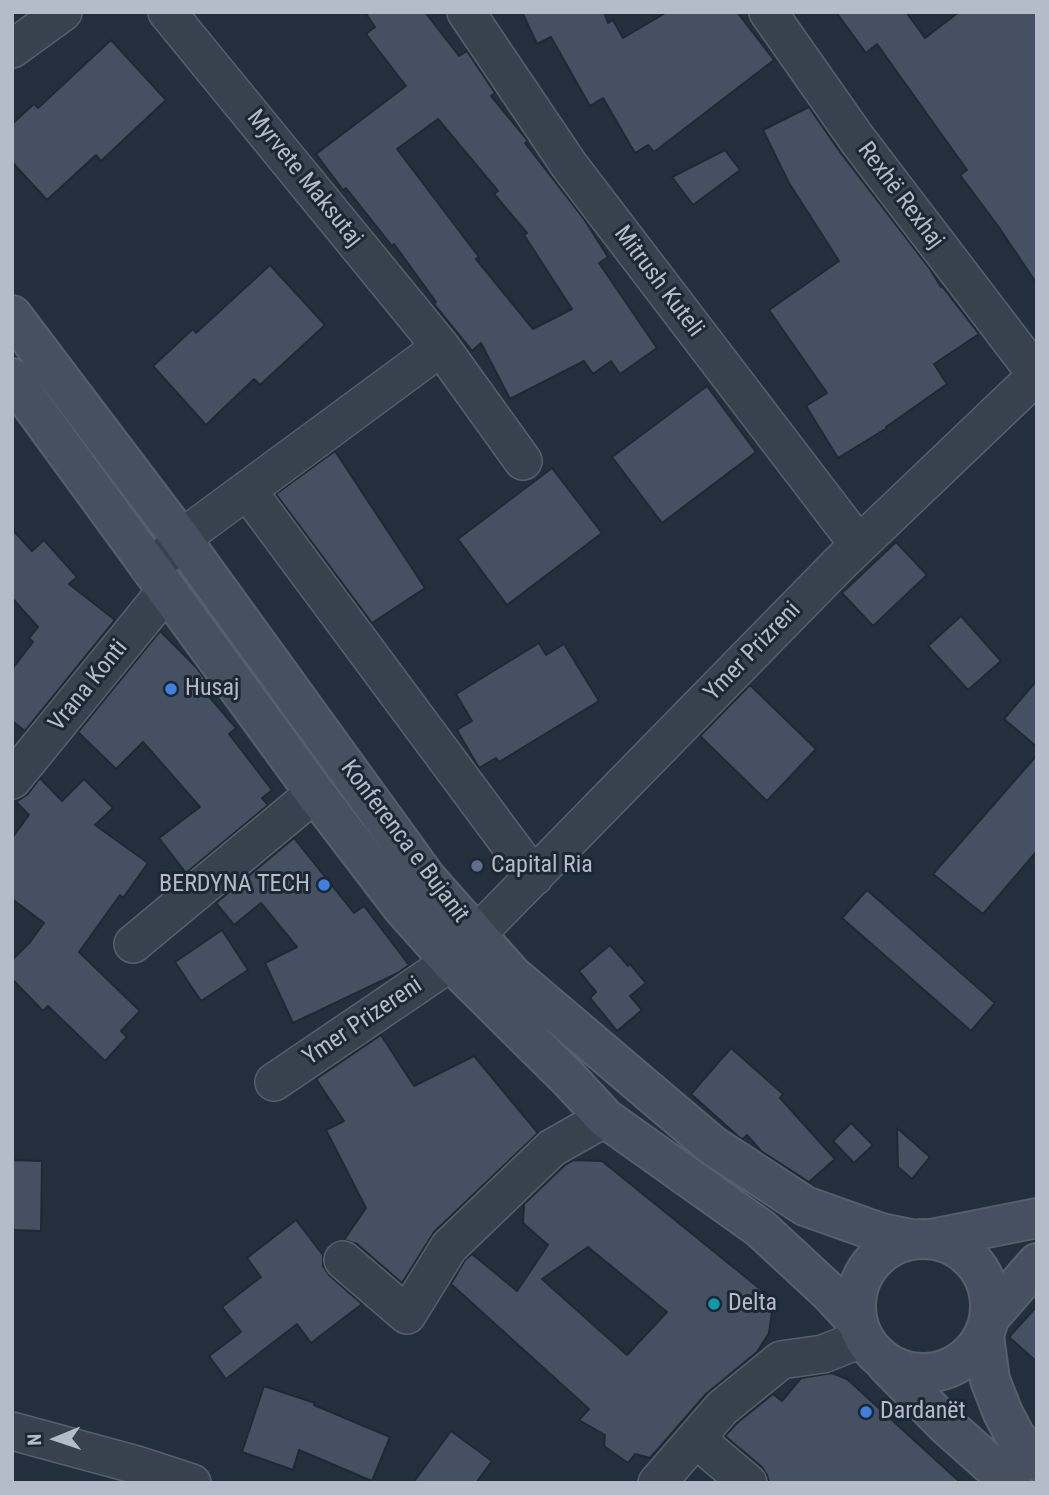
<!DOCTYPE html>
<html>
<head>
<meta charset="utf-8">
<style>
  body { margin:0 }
  #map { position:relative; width:1049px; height:1495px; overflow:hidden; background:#242f3e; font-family:"Roboto Condensed",sans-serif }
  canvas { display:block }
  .frame { position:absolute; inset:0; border:14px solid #b4bcc9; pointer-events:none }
  .north { position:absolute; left:21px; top:1404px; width:70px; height:70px; -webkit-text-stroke:5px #1d2633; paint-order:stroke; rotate:268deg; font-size:19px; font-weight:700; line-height:28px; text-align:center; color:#b4bcc9 }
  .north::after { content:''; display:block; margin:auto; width:24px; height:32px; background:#b4bcc9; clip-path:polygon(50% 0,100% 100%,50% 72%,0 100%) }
</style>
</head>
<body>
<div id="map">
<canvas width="1049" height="1495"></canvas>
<div class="frame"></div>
<div class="north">N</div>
</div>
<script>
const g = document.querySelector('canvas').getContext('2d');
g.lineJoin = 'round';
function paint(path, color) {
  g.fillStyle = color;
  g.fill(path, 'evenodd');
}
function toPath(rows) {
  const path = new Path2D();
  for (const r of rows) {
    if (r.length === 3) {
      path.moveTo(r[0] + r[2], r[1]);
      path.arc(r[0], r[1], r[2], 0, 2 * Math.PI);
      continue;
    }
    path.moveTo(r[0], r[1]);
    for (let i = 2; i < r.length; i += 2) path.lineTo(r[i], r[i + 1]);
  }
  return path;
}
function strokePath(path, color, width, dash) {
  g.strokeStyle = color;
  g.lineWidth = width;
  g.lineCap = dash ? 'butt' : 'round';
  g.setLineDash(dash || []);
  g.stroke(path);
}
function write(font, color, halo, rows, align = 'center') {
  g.font = font + ' "Roboto Condensed",sans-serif';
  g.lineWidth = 6;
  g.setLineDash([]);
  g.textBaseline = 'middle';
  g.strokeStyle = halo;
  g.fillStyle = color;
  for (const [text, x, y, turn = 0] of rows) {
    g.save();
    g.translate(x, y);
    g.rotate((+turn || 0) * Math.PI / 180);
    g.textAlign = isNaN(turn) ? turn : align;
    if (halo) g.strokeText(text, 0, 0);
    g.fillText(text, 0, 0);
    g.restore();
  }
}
const building = toPath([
  [365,12,425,12,459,56,467,51,495,93,491,96,524,136,528,141,525,143,584,219,608,257,599,263,657,348,620,374,611,361,593,374,584,361,510,399,481,343,472,351,434,304,436,302,394,244,392,246,346,188,343,190,316,154,406,86,366,34,375,27,365,12],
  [438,119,498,191,494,194,527,233,524,235,572,309,533,329,476,259,479,257,397,149,438,119],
  [522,12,604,12,608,23,613,20,623,38,667,12,737,12,774,60,654,152,648,145,635,153,603,98,590,106,551,37,537,44,522,12],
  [836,12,906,12,925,38,959,12,1037,12,1037,284,998,226,960,175,967,170,877,44,866,53,836,12],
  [111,40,166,100,101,161,96,155,47,200,12,162,12,124,34,104,38,108,111,40],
  [809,107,840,152,930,269,941,287,942,286,979,334,934,364,947,384,886,427,887,428,838,458,806,406,827,393,769,310,839,261,789,183,763,130,809,107],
  [725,150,740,170,693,205,672,177,725,150],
  [270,265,325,325,260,385,254,379,206,425,153,366,193,329,196,333,270,265],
  [707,386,756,452,662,523,612,457,707,386],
  [335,451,425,588,372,623,276,494,335,451],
  [552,468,602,533,507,605,458,539,552,468],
  [12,529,32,551,44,540,77,577,69,584,115,620,25,731,12,721,12,669,33,642,29,638,38,627,12,598,12,529],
  [896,542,927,575,873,626,842,593,896,542],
  [961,616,1001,661,968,690,928,646,961,616],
  [160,631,196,667,205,679,199,685,236,728,229,734,272,790,262,798,268,805,186,873,159,838,200,807,143,742,116,769,78,732,160,631],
  [539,643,546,655,564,644,599,701,499,762,496,758,479,768,457,730,472,721,456,694,539,643],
  [1037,680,1037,747,1004,719,1037,680],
  [750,685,816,749,767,801,700,736,750,685],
  [1037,755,1037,851,983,914,933,874,1037,755],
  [40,778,62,801,84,779,113,808,95,825,148,863,123,898,120,895,79,952,140,1011,121,1031,127,1037,105,1061,48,1006,43,1011,12,979,12,960,30,942,44,923,12,899,12,838,29,815,16,802,28,794,40,778],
  [294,838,354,913,364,906,409,965,398,973,293,1023,265,963,297,947,261,903,234,925,216,903,294,838],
  [867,890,995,1003,971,1031,842,918,867,890],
  [222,930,248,970,201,1001,175,962,222,930],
  [610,945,628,966,630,964,646,983,630,996,642,1010,617,1031,590,998,596,992,579,971,610,945],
  [381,1035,414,1086,474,1056,538,1133,434,1232,402,1283,357,1244,344,1240,366,1208,326,1130,344,1121,316,1079,381,1035],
  [731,1048,783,1094,780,1098,835,1159,809,1182,761,1151,747,1135,743,1139,740,1138,691,1094,731,1048],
  [851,1123,873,1145,854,1163,833,1141,851,1123],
  [897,1128,930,1157,912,1179,898,1167,897,1128],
  [12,1160,42,1161,41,1231,12,1230,12,1160],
  [574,1160,602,1161,769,1296,772,1312,769,1333,757,1352,706,1394,650,1458,635,1454,628,1463,604,1446,605,1435,579,1420,589,1409,451,1284,465,1260,472,1254,517,1291,548,1245,523,1223,524,1204,565,1165,574,1160],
  [588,1247,667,1312,627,1355,542,1279,588,1247],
  [296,1220,323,1255,323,1266,329,1275,362,1304,311,1343,297,1324,226,1379,209,1356,241,1332,222,1307,261,1277,247,1258,296,1220],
  [1037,1306,1037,1362,1009,1337,1037,1306],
  [832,1373,847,1379,961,1483,769,1483,767,1475,762,1467,725,1436,737,1423,773,1394,782,1401,801,1378,832,1373],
  [264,1386,315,1403,314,1405,390,1437,372,1481,299,1450,293,1470,242,1452,264,1386],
  [451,1431,492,1461,476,1483,413,1483,451,1431]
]);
const street = toPath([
  [466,12,569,165,859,545],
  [768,12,857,139,1037,375],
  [12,49,63,12],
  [441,347,523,461],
  [247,490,534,877],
  [150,569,197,527,441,347,167,12],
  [12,780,166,591],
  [133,944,315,793],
  [274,1082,451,962,476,935,841,562,1037,375],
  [343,1260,407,1315,449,1247,552,1148,605,1118],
  [12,1431,137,1465,192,1483],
  [696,1439,748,1483],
  [657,1483,722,1408,781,1360,823,1354,863,1338]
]);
const secondary = toPath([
  [12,315,182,540,427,879,512,975,712,1145,805,1206,881,1233,911,1239],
  [12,378,315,793,402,907,451,962,570,1080,605,1118,761,1229,829,1292,856,1321],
  [923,1306,67],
  [931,1239,1037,1218],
  [990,1317,1037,1263],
  [984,1336,990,1380,1003,1413,1015,1436,1037,1461],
  [886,1364,945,1424,1011,1483]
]);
const markers = [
  [171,689,7,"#3f7fe0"],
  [477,866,7,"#5c6f8a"],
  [324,885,7,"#3f7fe0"],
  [714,1304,7,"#0f9aa8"],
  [866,1412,7,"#3f7fe0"]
];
const streetNames = [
  ["Myrvete Maksutaj",304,179,51],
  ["Rexhë Rexhaj",900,196,53],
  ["Mitrush Kuteli",658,282,53],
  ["Ymer Prizreni",753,652,-46],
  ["Vrana Konti",89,686,-51],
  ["Konferenca e Bujanit",404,842,53],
  ["Ymer Prizereni",363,1022,-34]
];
const poiNames = [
  ["Husaj",185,689],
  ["Capital Ria",491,866],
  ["BERDYNA TECH",310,885,"right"],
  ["Delta",728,1304],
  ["Dardanët",880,1412]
];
paint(building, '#455162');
strokePath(building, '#1f2835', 2);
strokePath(street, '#565f6c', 40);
strokePath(secondary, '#565f6c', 42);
strokePath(street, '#38414e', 37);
strokePath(secondary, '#465061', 38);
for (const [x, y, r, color] of markers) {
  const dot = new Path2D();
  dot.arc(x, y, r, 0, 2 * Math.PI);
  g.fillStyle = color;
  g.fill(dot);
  strokePath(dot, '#1d2633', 2.5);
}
write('24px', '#b4bcc9', '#1d2633', streetNames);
write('24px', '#b4bcc9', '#1d2633', poiNames, 'left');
</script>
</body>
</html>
